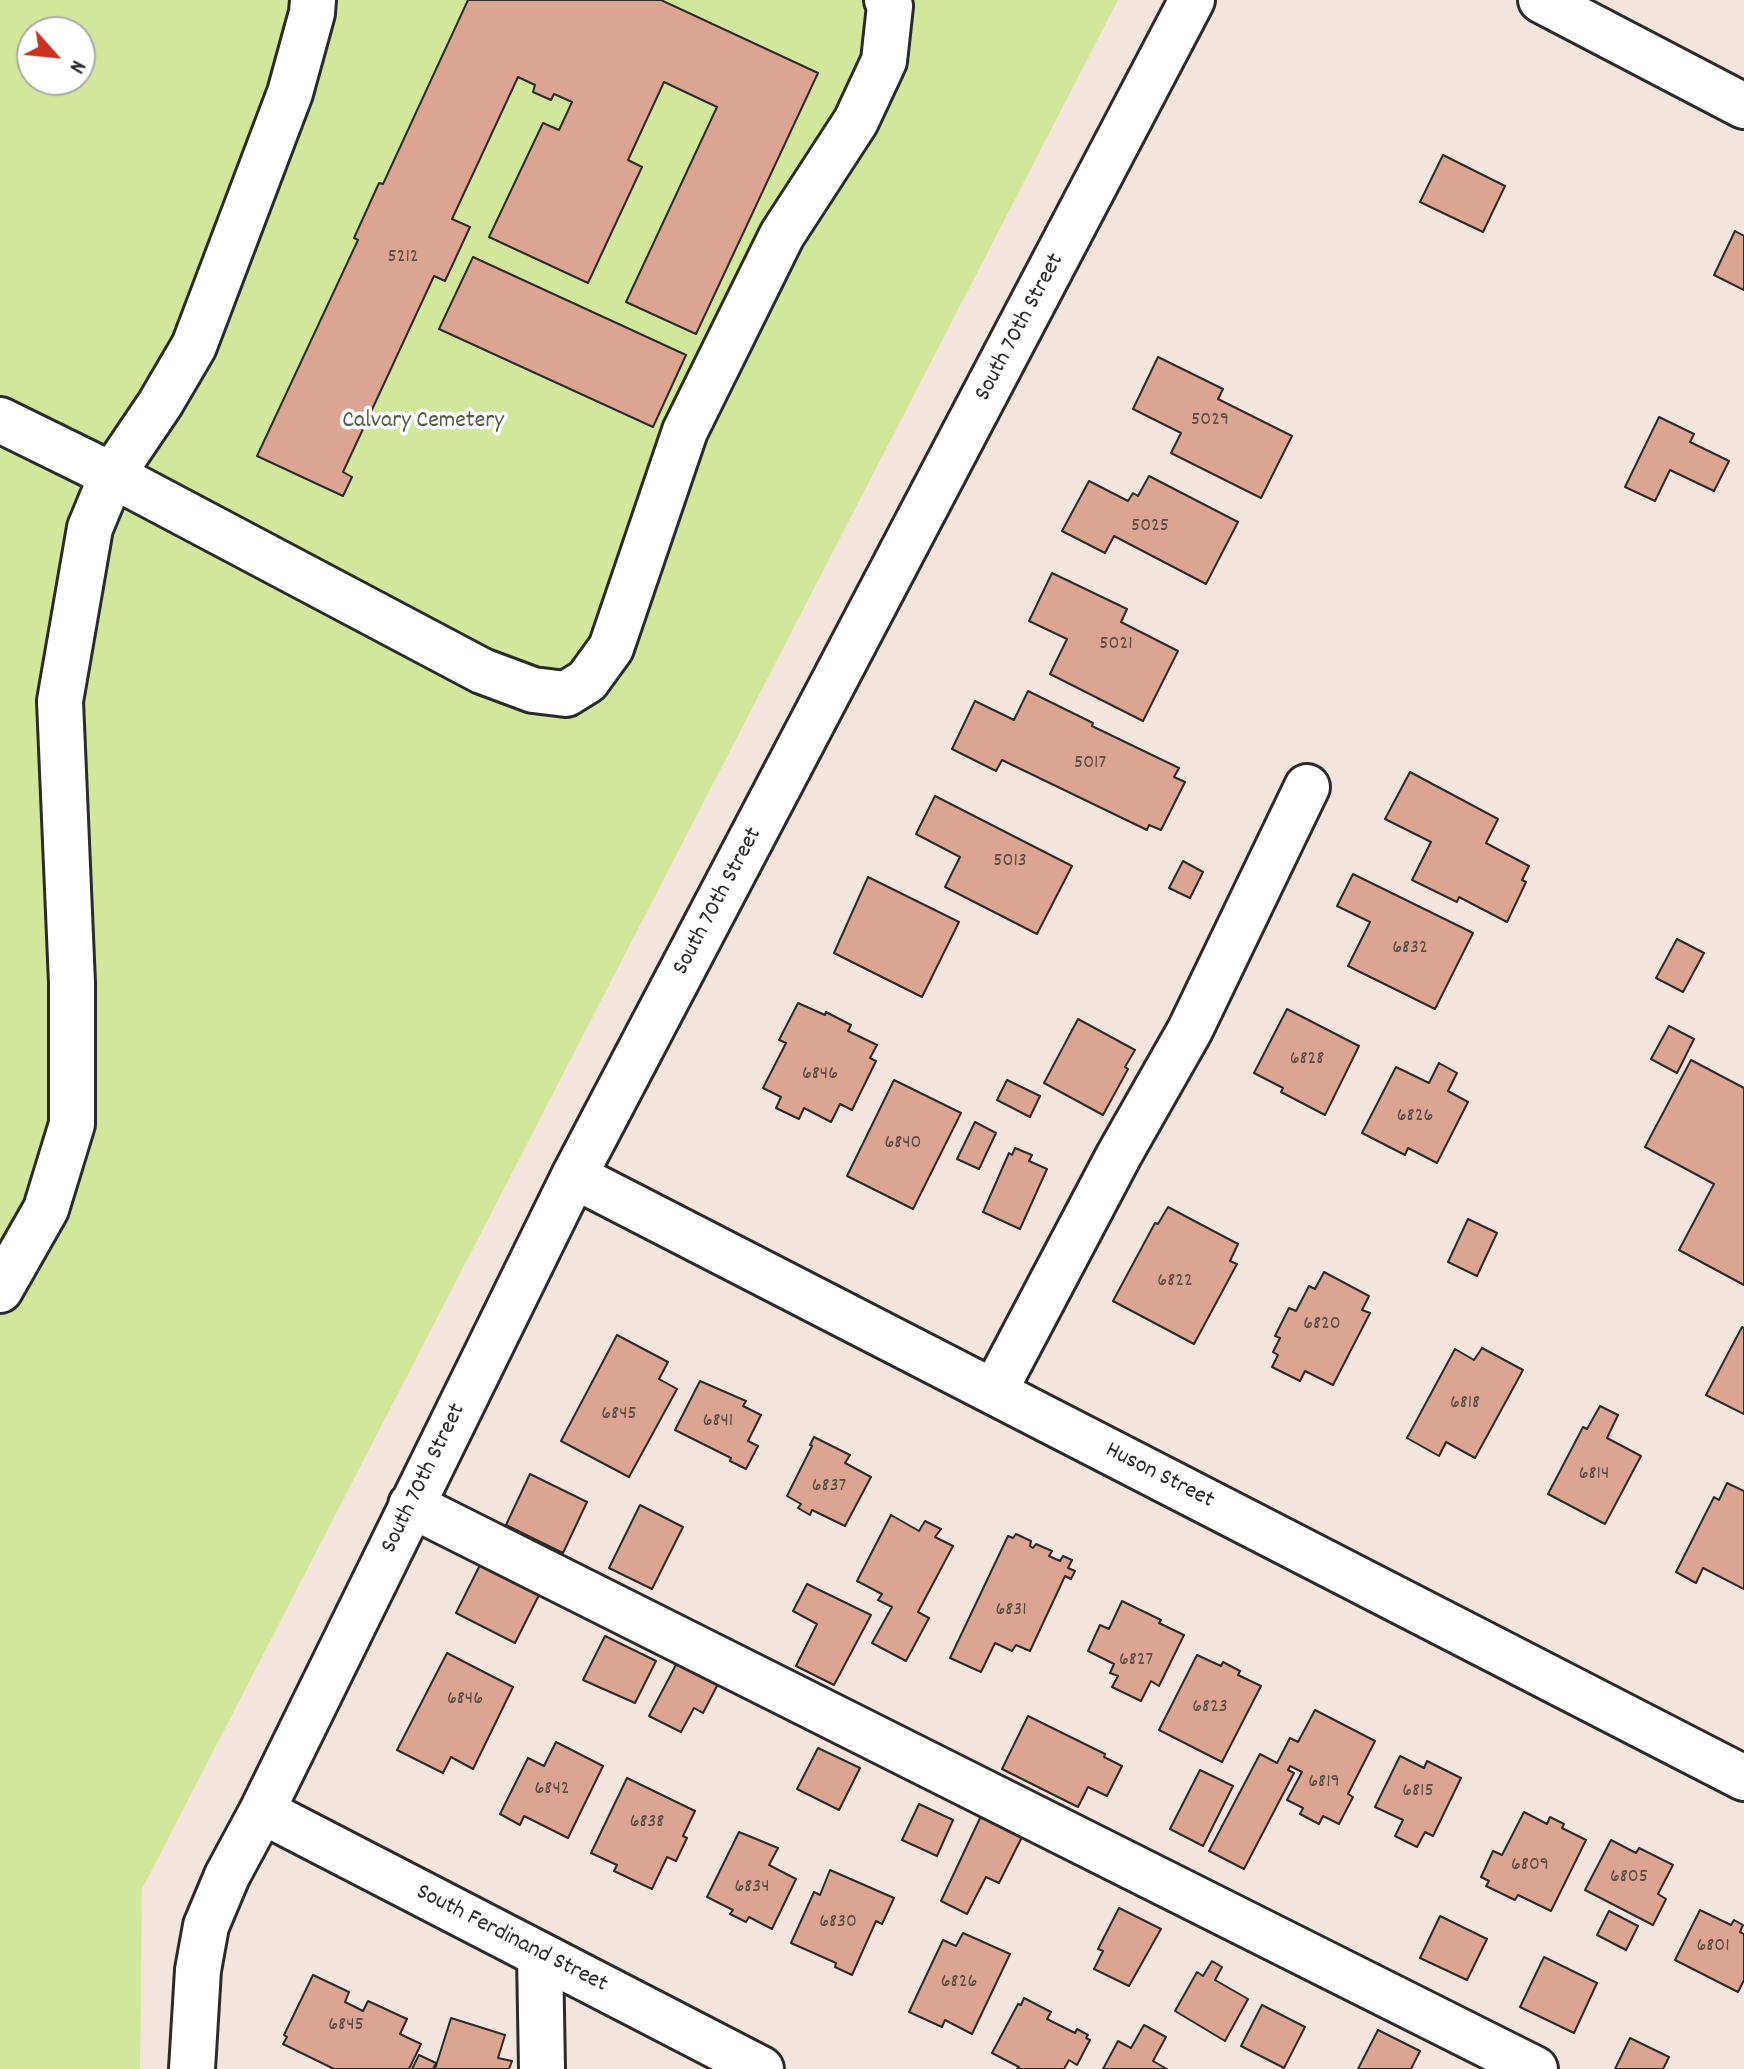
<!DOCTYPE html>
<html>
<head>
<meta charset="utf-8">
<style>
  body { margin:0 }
  #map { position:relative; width:1744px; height:2069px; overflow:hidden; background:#f4e4de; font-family:Dekko,sans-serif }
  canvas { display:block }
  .north { position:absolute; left:16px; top:16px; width:80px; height:80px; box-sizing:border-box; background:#fff; border:2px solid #aaa; border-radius:50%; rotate:117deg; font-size:22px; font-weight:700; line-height:32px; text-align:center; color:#2b2b2b }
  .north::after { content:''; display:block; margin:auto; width:28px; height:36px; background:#c8321e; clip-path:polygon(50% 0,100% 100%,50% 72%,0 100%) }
</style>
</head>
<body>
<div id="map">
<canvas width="1744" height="2069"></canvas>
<div class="north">N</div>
</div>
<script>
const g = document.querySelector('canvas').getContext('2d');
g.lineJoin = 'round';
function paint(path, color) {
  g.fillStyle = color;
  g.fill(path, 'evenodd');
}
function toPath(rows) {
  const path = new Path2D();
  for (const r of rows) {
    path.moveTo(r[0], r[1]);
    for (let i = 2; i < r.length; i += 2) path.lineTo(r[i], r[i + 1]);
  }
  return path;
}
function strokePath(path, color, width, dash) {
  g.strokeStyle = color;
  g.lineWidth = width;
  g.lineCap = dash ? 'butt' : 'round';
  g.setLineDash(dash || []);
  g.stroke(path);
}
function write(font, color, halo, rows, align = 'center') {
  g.font = font + ' Dekko,sans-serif';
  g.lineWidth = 7;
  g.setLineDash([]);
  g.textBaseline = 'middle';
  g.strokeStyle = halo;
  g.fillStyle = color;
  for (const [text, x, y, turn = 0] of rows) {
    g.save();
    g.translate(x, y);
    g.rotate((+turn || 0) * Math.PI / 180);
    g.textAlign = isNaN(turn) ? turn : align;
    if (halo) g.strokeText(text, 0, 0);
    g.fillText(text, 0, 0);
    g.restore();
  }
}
const green = toPath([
  [0,0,1118,0,142,1889,140,2069,0,2069],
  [32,32,80,32,80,80,32,80]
]);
const building = toPath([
  [468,0,661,0,818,73,696,334,626,302,717,107,664,82,628,160,642,167,588,283,489,237,543,123,559,130,572,102,554,94,551,100,533,92,535,85,518,77,452,219,470,227,445,281,434,276,343,472,352,477,343,496,257,456,358,240,354,238,379,183,383,184,468,0],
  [1443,155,1505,186,1483,232,1420,202,1443,155],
  [1735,231,1744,236,1744,290,1714,275,1735,231],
  [473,257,686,355,653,427,439,329,473,257],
  [1158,357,1223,389,1218,399,1292,436,1261,498,1171,453,1181,433,1133,409,1158,357],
  [1659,417,1694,434,1690,442,1729,461,1714,491,1670,470,1655,501,1625,487,1659,417],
  [1149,476,1238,522,1206,584,1114,536,1105,553,1062,531,1089,481,1128,501,1133,493,1138,496,1149,476],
  [1052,573,1127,609,1121,622,1178,651,1143,721,1050,674,1067,639,1029,621,1052,573],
  [1028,691,1093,723,1092,726,1179,768,1174,777,1185,782,1161,830,1149,825,1147,830,1002,760,996,771,952,749,975,701,1014,720,1028,691],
  [1410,772,1498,819,1486,843,1529,866,1522,880,1526,882,1507,922,1459,897,1457,902,1412,880,1431,842,1385,819,1410,772],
  [935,796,1072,866,1037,934,945,887,960,857,916,834,935,796],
  [1183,861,1203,872,1190,898,1169,888,1183,861],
  [1353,874,1473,933,1435,1009,1348,966,1370,922,1337,906,1353,874],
  [868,877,959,922,922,997,834,953,868,877],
  [1677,939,1704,953,1683,992,1656,978,1677,939],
  [798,1003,825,1015,826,1012,851,1025,848,1031,877,1045,870,1058,876,1061,852,1110,840,1104,831,1122,804,1108,799,1119,776,1108,781,1097,763,1088,786,1043,779,1040,798,1003],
  [1287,1009,1359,1046,1325,1115,1281,1092,1283,1088,1254,1073,1287,1009],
  [1078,1019,1135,1050,1125,1067,1128,1069,1103,1115,1044,1083,1078,1019],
  [1669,1026,1694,1039,1677,1073,1651,1059,1669,1026],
  [1691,1060,1744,1088,1744,1285,1679,1250,1714,1184,1645,1147,1691,1060],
  [1439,1063,1457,1073,1448,1091,1468,1102,1437,1163,1408,1148,1405,1155,1362,1133,1396,1067,1429,1083,1439,1063],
  [894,1080,961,1113,913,1209,847,1176,894,1080],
  [1007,1080,1040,1096,1030,1117,997,1100,1007,1080],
  [975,1122,996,1133,979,1169,957,1159,975,1122],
  [1015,1148,1032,1155,1029,1161,1047,1169,1020,1229,983,1212,1009,1153,1012,1155,1015,1148],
  [1168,1207,1238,1244,1230,1261,1237,1264,1194,1344,1113,1301,1155,1223,1158,1224,1168,1207],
  [1468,1219,1497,1233,1477,1276,1448,1262,1468,1219],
  [1324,1272,1369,1296,1362,1310,1370,1313,1333,1385,1305,1371,1300,1381,1272,1367,1278,1355,1273,1352,1280,1338,1275,1336,1289,1308,1296,1311,1309,1286,1315,1289,1324,1272],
  [1742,1327,1744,1328,1744,1414,1706,1395,1742,1327],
  [617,1335,668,1362,659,1379,677,1389,629,1477,561,1441,617,1335],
  [1482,1348,1523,1370,1475,1458,1446,1442,1439,1456,1407,1438,1455,1349,1474,1360,1482,1348],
  [700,1381,746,1401,743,1406,761,1415,748,1441,758,1446,746,1469,730,1461,731,1458,675,1430,700,1381],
  [1600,1406,1618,1415,1607,1438,1641,1456,1605,1524,1548,1494,1583,1427,1587,1429,1600,1406],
  [814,1437,850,1455,845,1463,871,1477,845,1526,812,1510,810,1515,798,1508,801,1504,787,1496,812,1446,810,1445,814,1437],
  [530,1474,587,1502,563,1553,506,1525,530,1474],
  [1727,1483,1744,1491,1744,1589,1703,1568,1696,1583,1676,1572,1714,1497,1719,1500,1727,1483],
  [640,1505,683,1527,652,1589,609,1568,640,1505],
  [891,1515,919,1531,925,1521,941,1529,935,1537,953,1546,918,1612,929,1618,906,1661,872,1643,892,1607,878,1600,882,1594,857,1581,891,1515],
  [1016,1534,1031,1541,1030,1546,1033,1548,1036,1544,1052,1551,1049,1556,1060,1561,1063,1556,1072,1560,1068,1568,1075,1571,1071,1579,1065,1576,1030,1651,1016,1645,1012,1651,995,1643,981,1672,950,1658,1008,1536,1013,1538,1016,1534],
  [481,1563,540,1593,515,1643,456,1613,481,1563],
  [807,1584,871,1615,834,1685,796,1666,817,1624,793,1611,807,1584],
  [1122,1601,1161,1620,1159,1623,1184,1635,1159,1686,1151,1681,1141,1701,1112,1687,1118,1676,1110,1673,1114,1664,1088,1651,1100,1625,1109,1629,1122,1601],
  [605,1636,656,1661,635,1703,583,1680,605,1636],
  [447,1653,513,1687,473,1769,451,1757,443,1773,397,1750,447,1653],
  [1197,1655,1221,1666,1223,1662,1240,1671,1238,1675,1261,1686,1222,1762,1159,1730,1197,1655],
  [678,1661,719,1682,703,1713,694,1708,681,1732,649,1716,678,1661],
  [1315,1710,1375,1741,1348,1794,1353,1797,1339,1824,1323,1816,1319,1824,1300,1814,1303,1808,1287,1800,1302,1772,1290,1766,1288,1770,1294,1773,1244,1869,1209,1851,1260,1754,1277,1763,1290,1738,1298,1742,1315,1710],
  [1028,1716,1105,1754,1104,1757,1122,1766,1107,1796,1088,1787,1078,1807,1002,1769,1028,1716],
  [556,1742,603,1766,568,1838,524,1816,520,1825,500,1814,528,1758,544,1766,556,1742],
  [818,1748,860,1768,839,1810,797,1789,818,1748],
  [1400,1756,1424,1768,1427,1761,1461,1778,1433,1836,1425,1832,1417,1847,1395,1836,1403,1820,1375,1807,1400,1756],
  [1200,1770,1233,1786,1203,1846,1170,1829,1200,1770],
  [627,1778,695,1811,683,1836,687,1838,676,1861,667,1857,652,1889,614,1871,617,1865,591,1853,627,1778],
  [919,1804,953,1820,937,1856,902,1840,919,1804],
  [1524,1812,1547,1824,1550,1817,1564,1824,1562,1828,1586,1840,1551,1911,1518,1895,1515,1900,1486,1886,1489,1881,1481,1877,1493,1851,1502,1855,1524,1812],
  [982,1814,1023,1835,999,1883,986,1877,967,1914,941,1901,982,1814],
  [739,1832,778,1848,769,1865,796,1879,772,1929,749,1917,746,1922,730,1914,733,1910,707,1897,739,1832],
  [1611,1840,1636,1853,1639,1848,1673,1865,1658,1894,1666,1899,1653,1925,1585,1890,1611,1840],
  [830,1870,894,1898,882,1924,876,1921,852,1975,835,1967,836,1963,791,1943,814,1892,820,1895,830,1870],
  [1119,1908,1161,1929,1129,1986,1094,1969,1103,1951,1098,1949,1119,1908],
  [1700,1910,1731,1925,1734,1920,1743,1925,1740,1932,1744,1934,1744,1980,1738,1992,1675,1960,1700,1910],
  [1609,1911,1638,1926,1626,1950,1597,1935,1609,1911],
  [1440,1916,1487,1939,1467,1980,1420,1958,1440,1916],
  [963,1933,1010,1954,972,2034,945,2020,942,2027,909,2012,943,1940,956,1946,963,1933],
  [1544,1957,1597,1983,1574,2033,1520,2007,1544,1957],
  [1212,1961,1222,1967,1215,1980,1248,1999,1225,2041,1175,2011,1197,1972,1203,1976,1212,1961],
  [313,1975,349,1992,345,2002,363,2011,368,2001,407,2019,400,2034,421,2044,409,2069,334,2069,283,2044,287,2037,284,2035,313,1975],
  [1024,1998,1051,2012,1047,2019,1075,2033,1077,2029,1088,2035,1086,2038,1090,2040,1077,2065,1069,2060,1064,2069,1017,2069,1019,2067,992,2053,1018,2004,1021,2005,1024,1998],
  [1262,2005,1305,2027,1284,2068,1241,2046,1262,2005],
  [451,2018,505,2035,498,2058,512,2061,509,2069,435,2069,451,2018],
  [1144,2025,1166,2037,1153,2061,1167,2069,1103,2069,1118,2041,1131,2048,1144,2025],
  [1378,2030,1420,2051,1411,2069,1358,2069,1378,2030],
  [1630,2038,1669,2057,1663,2069,1615,2069,1630,2038],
  [419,2055,436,2063,433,2069,412,2069,419,2055]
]);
const minor = toPath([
  [1541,0,1744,106],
  [0,420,112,475,482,671,533,690,566,694,587,681,611,648,685,431,782,235,856,121,884,61,890,6,887,0],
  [574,1176,1744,1778],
  [0,1290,46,1209,72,1124,72,983,60,701,90,528,112,475,160,404,194,346,290,93,312,13,313,0],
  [994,1392,1119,1155,1190,1030,1307,787],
  [411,1505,1535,2069],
  [262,1811,761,2069],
  [540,1955,542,2069],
  [192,2069,198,1970,206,1926,227,1876,262,1811,574,1176,1192,0]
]);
const numberNames = [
  ["5212",403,258],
  ["5029",1210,421],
  ["5025",1150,527],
  ["5021",1116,645],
  ["5017",1090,764],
  ["5013",1010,862],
  ["6832",1410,949],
  ["6828",1307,1060],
  ["6846",820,1075],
  ["6826",1415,1117],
  ["6840",903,1144],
  ["6822",1175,1282],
  ["6820",1322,1325],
  ["6818",1465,1404],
  ["6845",619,1415],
  ["6841",718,1422],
  ["6814",1594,1475],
  ["6837",829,1487],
  ["6831",1011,1611],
  ["6827",1136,1661],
  ["6846",465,1700],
  ["6823",1210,1708],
  ["6819",1324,1783],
  ["6842",552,1790],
  ["6815",1418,1792],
  ["6838",647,1823],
  ["6809",1530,1866],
  ["6805",1629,1878],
  ["6834",752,1888],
  ["6830",838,1923],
  ["6801",1713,1947],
  ["6826",959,1983],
  ["6845",346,2026]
];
const streetNames = [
  ["South 70th Street",1021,328,-62],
  ["South 70th Street",719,902,-62],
  ["Huson Street",1159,1477,27],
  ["South 70th Street",425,1479,-64],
  ["South Ferdinand Street",511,1940,27]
];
const parkNames = [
  ["Calvary Cemetery",423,423]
];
paint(green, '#d2e79c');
paint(building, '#dba592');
strokePath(building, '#2b2b2b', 2);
strokePath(minor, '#2b2b2b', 50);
strokePath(minor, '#fff', 44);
write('20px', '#574a45', null, numberNames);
write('24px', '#2b2b2b', '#fff', streetNames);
write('24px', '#555a47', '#fff', parkNames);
</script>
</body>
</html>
